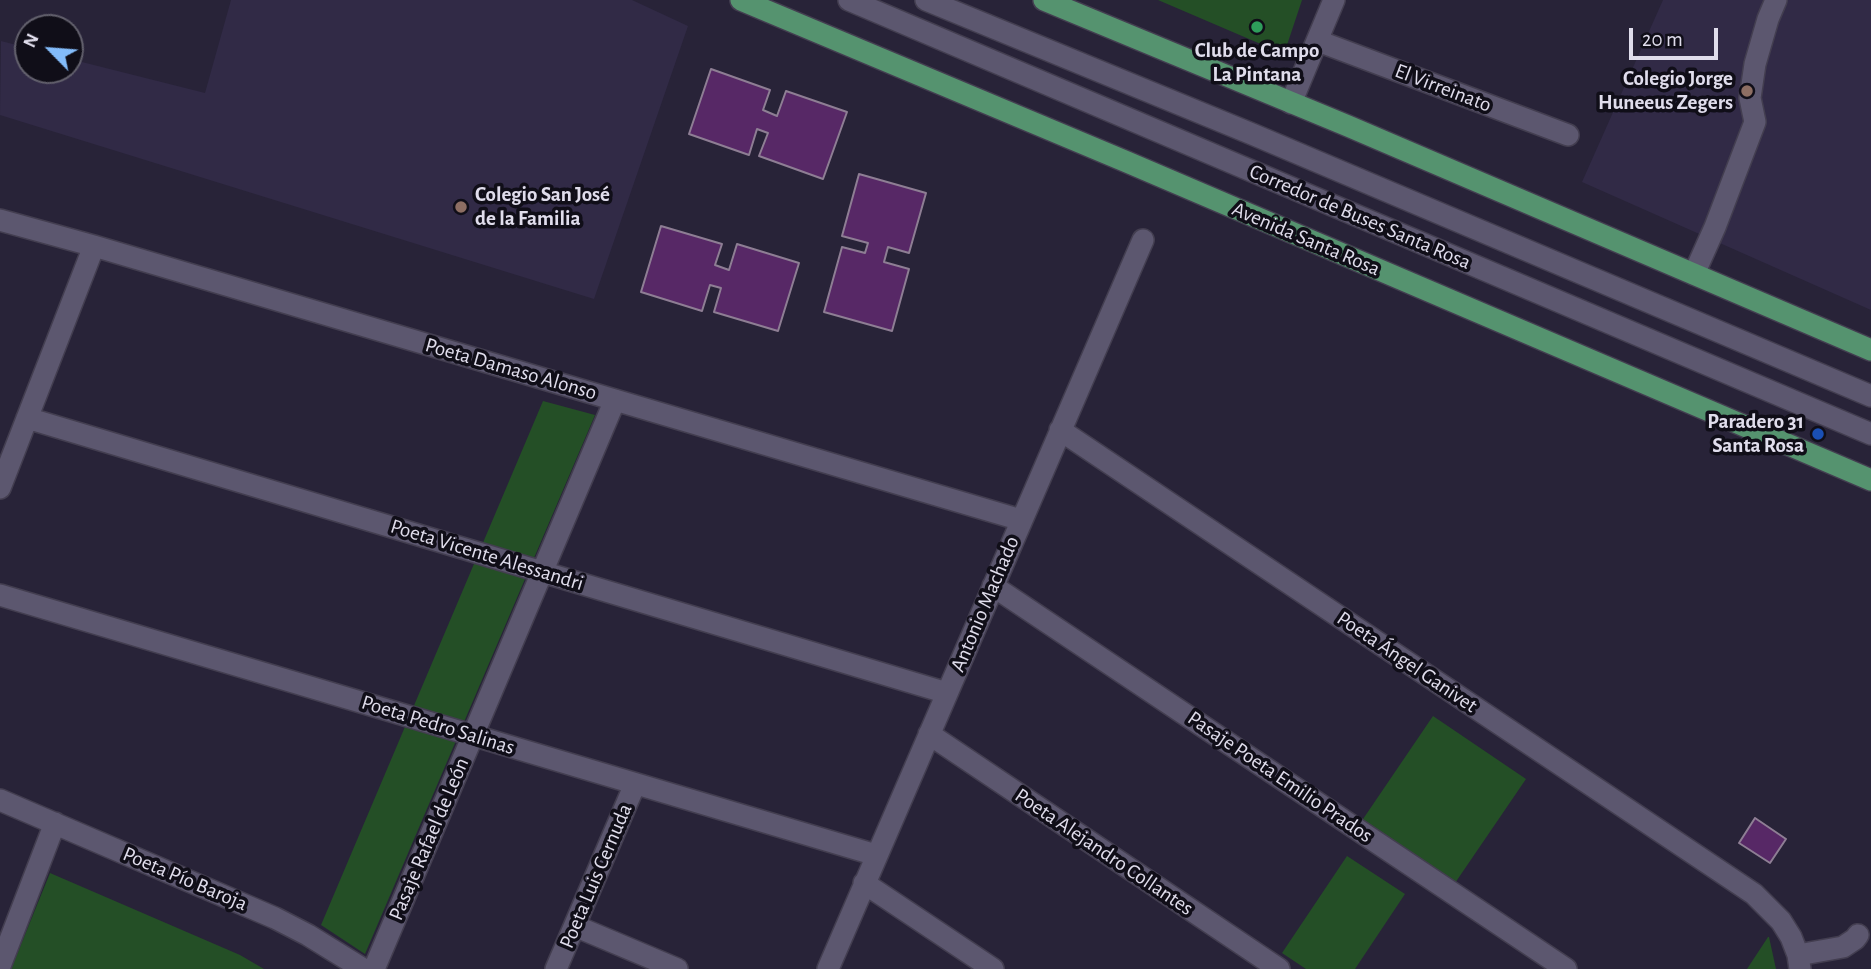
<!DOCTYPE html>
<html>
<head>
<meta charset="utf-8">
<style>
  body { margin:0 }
  #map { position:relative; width:1871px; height:969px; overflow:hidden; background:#282338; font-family:"Alegreya Sans",sans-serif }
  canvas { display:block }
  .north { position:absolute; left:14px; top:14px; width:70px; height:70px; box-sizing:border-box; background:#100e18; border:2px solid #63616d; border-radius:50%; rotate:295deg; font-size:19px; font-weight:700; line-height:28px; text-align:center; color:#e0ddec }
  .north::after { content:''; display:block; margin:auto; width:24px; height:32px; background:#83bcfb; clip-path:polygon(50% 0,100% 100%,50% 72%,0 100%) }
  .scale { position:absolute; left:1629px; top:28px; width:89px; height:32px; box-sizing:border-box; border:4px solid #e0ddec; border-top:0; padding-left:9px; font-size:21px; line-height:24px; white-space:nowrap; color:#e0ddec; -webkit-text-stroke:5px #100e18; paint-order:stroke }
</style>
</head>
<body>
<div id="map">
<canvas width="1871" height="969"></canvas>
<div class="north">N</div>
<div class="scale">20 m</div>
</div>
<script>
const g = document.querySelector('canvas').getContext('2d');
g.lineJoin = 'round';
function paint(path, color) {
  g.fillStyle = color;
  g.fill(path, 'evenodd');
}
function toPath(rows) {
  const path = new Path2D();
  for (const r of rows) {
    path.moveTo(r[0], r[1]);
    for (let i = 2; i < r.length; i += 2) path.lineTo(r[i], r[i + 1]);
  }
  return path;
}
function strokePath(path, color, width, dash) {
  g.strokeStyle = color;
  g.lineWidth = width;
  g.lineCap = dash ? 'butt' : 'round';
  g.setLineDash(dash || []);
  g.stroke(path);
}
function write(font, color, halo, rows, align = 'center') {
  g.font = font + ' "Alegreya Sans",sans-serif';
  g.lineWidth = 7;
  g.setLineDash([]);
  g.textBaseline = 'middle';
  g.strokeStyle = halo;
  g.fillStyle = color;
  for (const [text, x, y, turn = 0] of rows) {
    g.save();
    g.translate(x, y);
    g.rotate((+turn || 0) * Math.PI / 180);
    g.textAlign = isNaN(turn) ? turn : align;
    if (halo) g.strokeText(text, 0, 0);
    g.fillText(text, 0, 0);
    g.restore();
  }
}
const built = toPath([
  [231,0,632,0,688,26,594,299,0,115,1,41,28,48,28,70,70,70,70,59,205,93],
  [1663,0,1871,0,1871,310,1582,182]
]);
const green = toPath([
  [1158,0,1302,0,1284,54],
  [543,401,595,415,365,954,321,925],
  [1433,716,1526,779,1453,886,1361,822],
  [1347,856,1405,894,1355,969,1306,969,1282,953],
  [50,873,240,955,264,969,11,969],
  [1769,937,1776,969,1747,969,1768,937]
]);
const building = toPath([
  [711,69,770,90,763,110,777,116,786,91,847,112,823,179,759,156,768,133,757,129,749,155,689,134,711,69],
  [859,174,926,193,909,253,888,247,884,262,909,269,892,331,824,312,842,247,865,253,868,243,842,236,859,174],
  [661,226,722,244,715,265,729,270,737,244,799,263,778,331,714,312,721,288,710,285,702,311,641,292,661,226],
  [1755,818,1786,839,1770,863,1739,843,1755,818]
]);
const minor = toPath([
  [849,0,1871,434],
  [926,0,1252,134,1871,396],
  [1318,41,1568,135],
  [1291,103,1334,0],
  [0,220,94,246,1021,520],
  [1694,274,1715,227,1755,122,1750,98,1755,64,1768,19,1776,0],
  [27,418,947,693],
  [1060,430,1754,894,1781,921,1791,937,1798,955,1800,969],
  [0,488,94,246],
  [993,586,1566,969],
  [0,595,876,855],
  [929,734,1279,969],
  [0,800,275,918,308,935,363,969],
  [864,883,993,969],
  [575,926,677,969],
  [1798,955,1843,947,1855,939,1858,935],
  [0,966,55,823],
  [374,969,615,400],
  [556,969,635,784],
  [828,969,1143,240]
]);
const major = toPath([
  [741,0,1127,162,1871,480],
  [1044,0,1348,126,1871,350]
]);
const markers = [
  [1257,27,7,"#2e9e5b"],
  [1747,91,7,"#8d6e63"],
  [461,207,7,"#8d6e63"],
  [1818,434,7,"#1a4fb4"]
];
const poiNames = [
  ["Club de Campo",1257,51,"center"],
  ["La Pintana",1257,75,"center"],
  ["Colegio Jorge",1733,79],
  ["Huneeus Zegers",1733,103],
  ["Colegio San José",475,195,"left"],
  ["de la Familia",475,219,"left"],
  ["Paradero 31",1804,422],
  ["Santa Rosa",1804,446]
];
const streetNames = [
  ["El Virreinato",1443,88,21],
  ["Corredor de Buses Santa Rosa",1360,217,23],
  ["Avenida Santa Rosa",1306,239,23],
  ["Poeta Damaso Alonso",511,369,16],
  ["Poeta Vicente Alessandri",487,555,17],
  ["Antonio Machado",985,604,-67],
  ["Poeta Ángel Ganivet",1407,662,34],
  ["Poeta Pedro Salinas",438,725,17],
  ["Pasaje Poeta Emilio Prados",1280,777,34],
  ["Pasaje Rafael de León",429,839,-67],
  ["Poeta Alejandro Collantes",1104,852,34],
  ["Poeta Luis Cernuda",596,876,-67],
  ["Poeta Pío Baroja",185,879,23]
];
paint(built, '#312a46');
paint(green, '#244f26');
paint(building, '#572866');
strokePath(building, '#8e7e94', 2);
strokePath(minor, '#433e50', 24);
strokePath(major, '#433e50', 24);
strokePath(minor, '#5c576f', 21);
strokePath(major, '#55936f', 21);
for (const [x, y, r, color] of markers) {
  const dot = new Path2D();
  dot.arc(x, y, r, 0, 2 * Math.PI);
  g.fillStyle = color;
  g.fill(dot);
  strokePath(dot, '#100e18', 2.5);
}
write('bold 21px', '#e0ddec', '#100e18', poiNames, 'right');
write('21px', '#e0ddec', '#100e18', streetNames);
</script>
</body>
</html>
